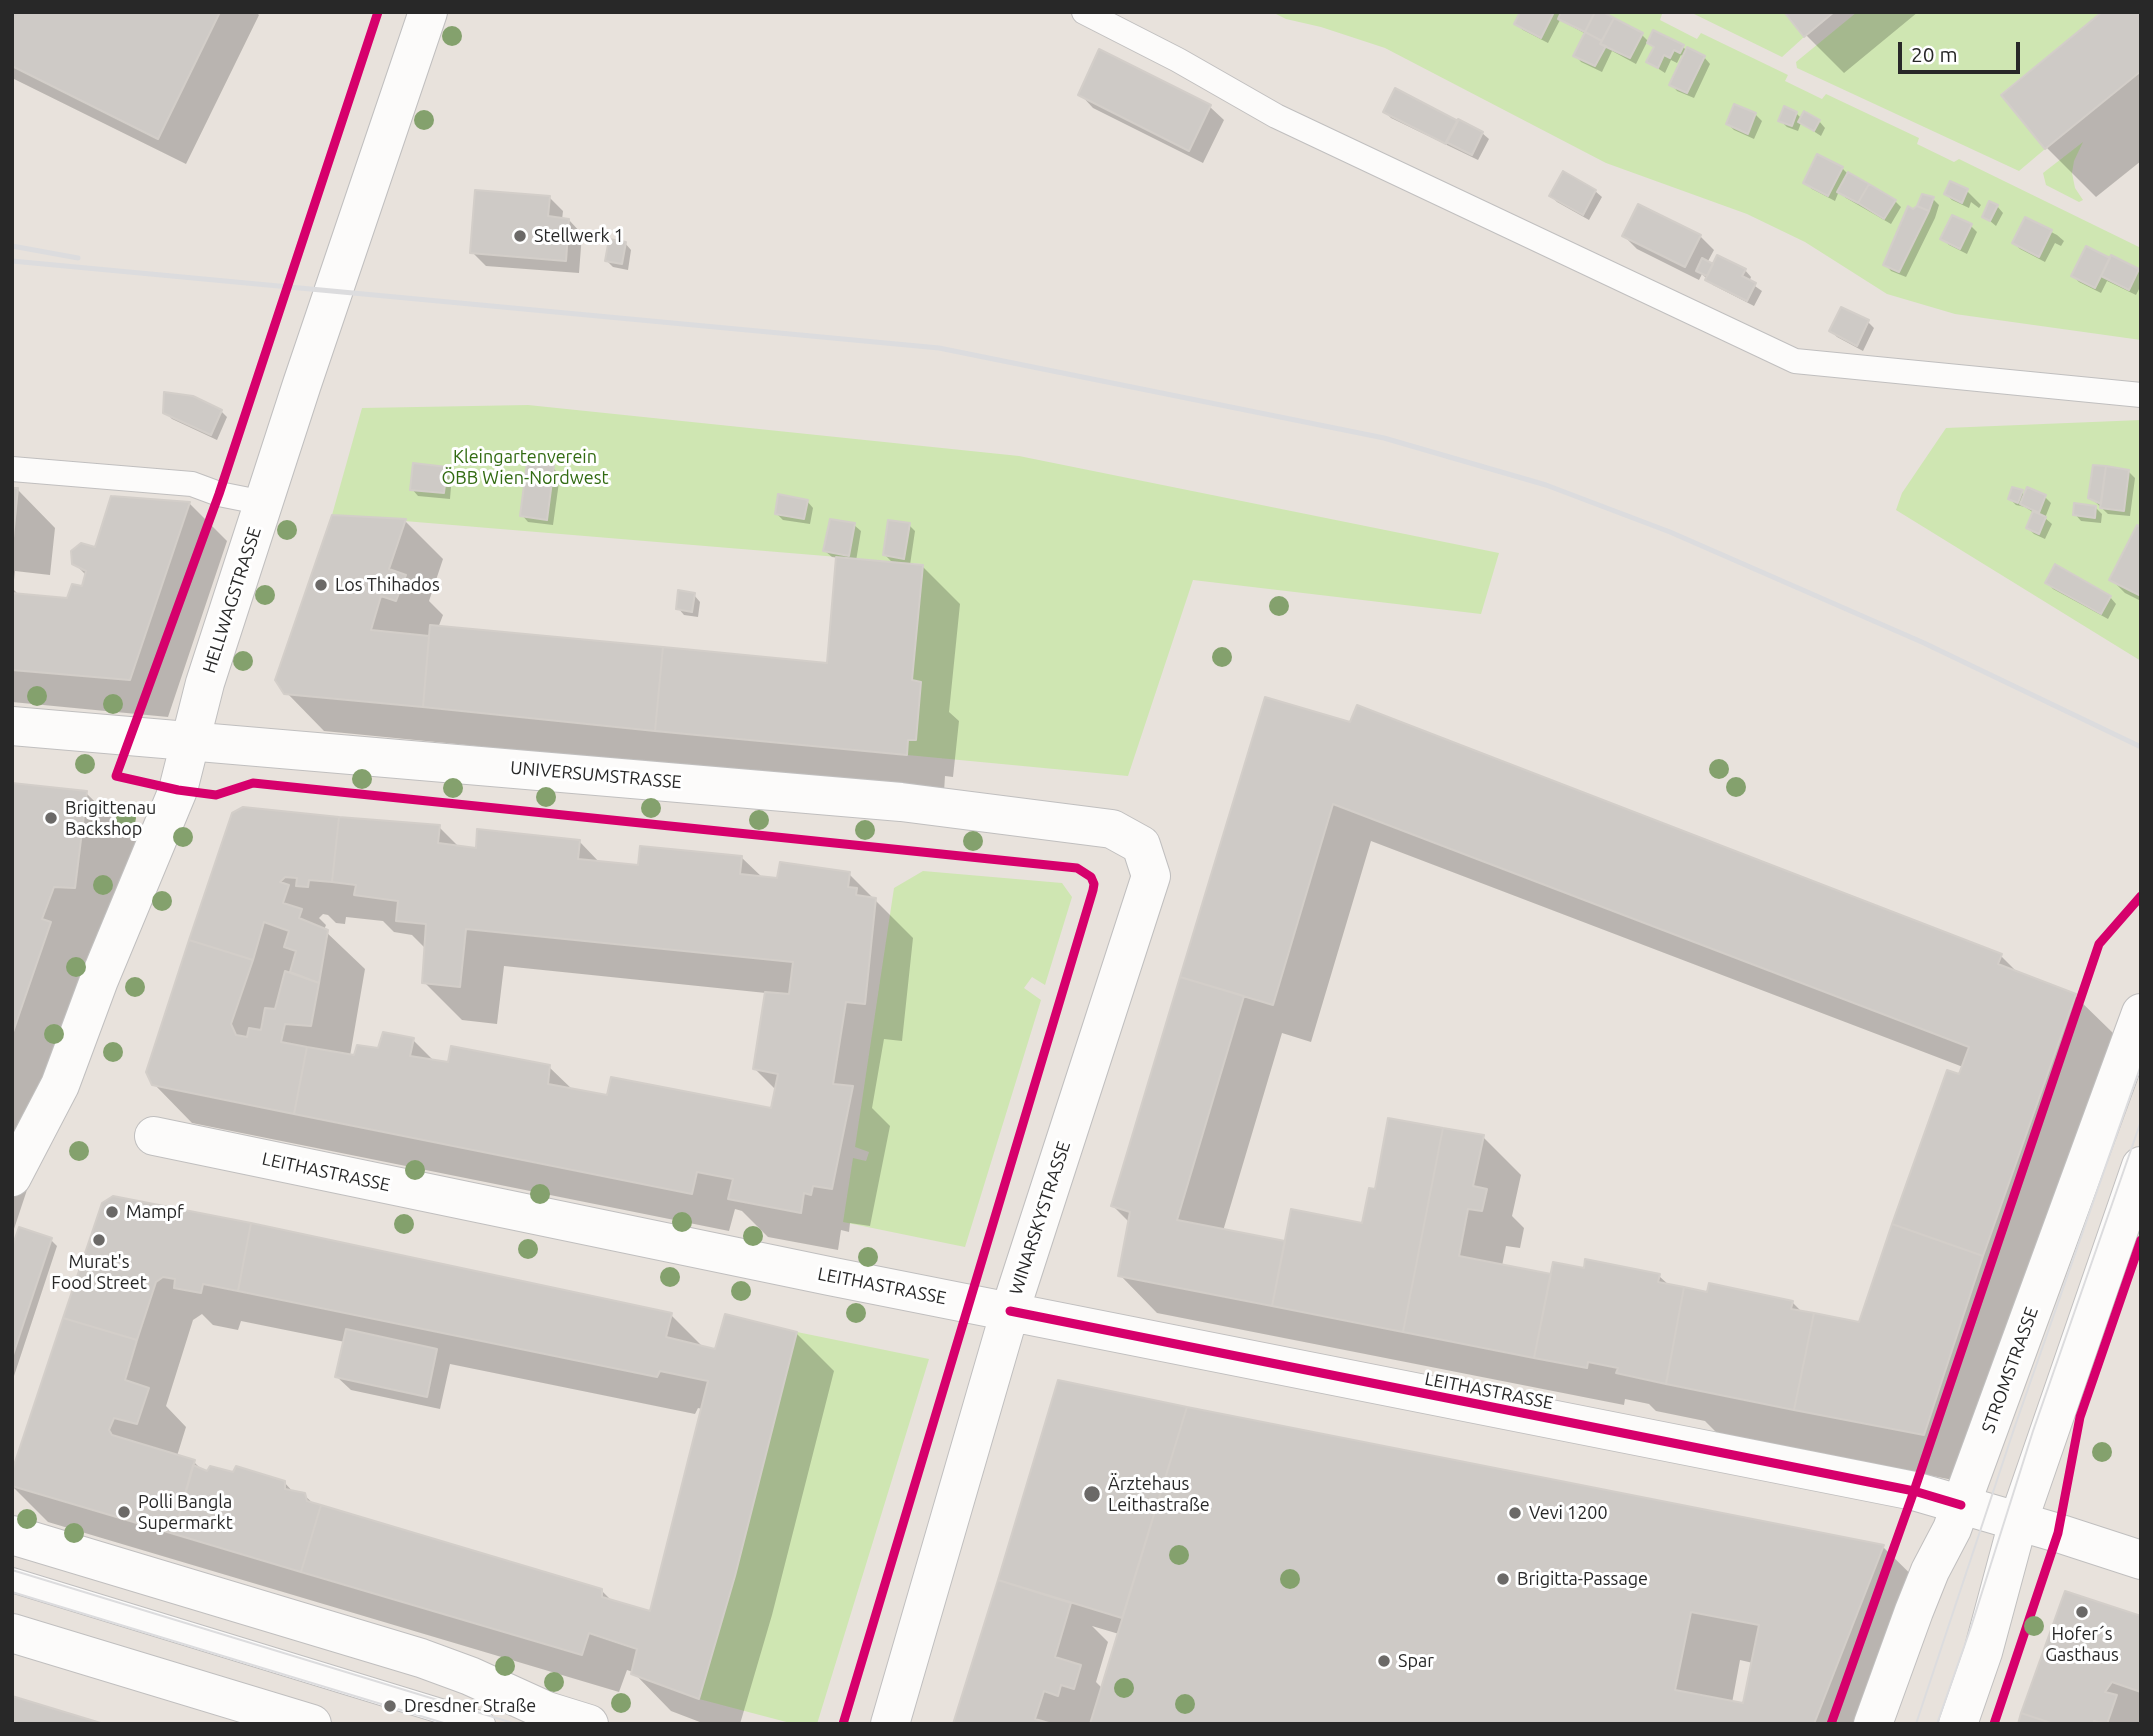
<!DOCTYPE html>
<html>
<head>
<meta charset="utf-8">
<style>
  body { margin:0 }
  #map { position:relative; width:2153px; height:1736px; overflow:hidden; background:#e8e2dc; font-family:Ubuntu,sans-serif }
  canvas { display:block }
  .frame { position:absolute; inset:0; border:14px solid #282828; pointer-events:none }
  .scale { position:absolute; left:1898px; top:42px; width:122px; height:32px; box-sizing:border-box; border:4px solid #282828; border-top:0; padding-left:9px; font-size:21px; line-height:24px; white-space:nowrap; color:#282828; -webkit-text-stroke:5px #fff; paint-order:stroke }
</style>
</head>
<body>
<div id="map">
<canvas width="2153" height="1736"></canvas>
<div class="frame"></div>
<div class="scale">20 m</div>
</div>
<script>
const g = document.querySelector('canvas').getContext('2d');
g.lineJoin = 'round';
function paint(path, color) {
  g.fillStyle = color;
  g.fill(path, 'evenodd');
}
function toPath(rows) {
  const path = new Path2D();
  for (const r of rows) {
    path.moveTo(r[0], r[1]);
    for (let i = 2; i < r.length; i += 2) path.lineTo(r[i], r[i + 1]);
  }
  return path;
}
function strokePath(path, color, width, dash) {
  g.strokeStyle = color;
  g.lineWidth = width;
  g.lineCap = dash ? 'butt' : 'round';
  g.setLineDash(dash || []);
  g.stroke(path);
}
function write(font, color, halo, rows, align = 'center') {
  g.font = font + ' Ubuntu,sans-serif';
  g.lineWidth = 6;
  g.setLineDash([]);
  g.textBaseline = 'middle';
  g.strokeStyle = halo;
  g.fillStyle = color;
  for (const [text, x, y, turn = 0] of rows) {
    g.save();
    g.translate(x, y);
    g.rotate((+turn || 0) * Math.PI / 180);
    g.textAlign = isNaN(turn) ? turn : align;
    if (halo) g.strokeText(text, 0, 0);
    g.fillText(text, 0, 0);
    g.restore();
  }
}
const green = toPath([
  [1272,12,1658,12,1662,14,1660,20,1697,39,1701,33,1788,75,1785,81,1822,99,1826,94,1919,138,1917,144,1954,162,1959,159,2141,248,2141,340,1955,314,1887,294,1805,242,1747,214,1606,163,1385,48,1321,27,1286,19],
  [1690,12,1784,12,1804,37,1782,57],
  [1857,12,2102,12,2001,94,2045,149,2019,171,1797,68,1796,62],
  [2083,142,2074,161,2072,173,2075,188,2083,200,2079,202,2046,185,2043,173],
  [528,405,1019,456,1499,553,1481,614,1193,580,1128,776,907,755,908,740,916,740,921,682,912,680,922,564,332,515,362,408],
  [2141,420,2141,661,1896,510,1902,493,1946,428],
  [923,871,1062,883,1072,897,1045,985,1032,977,1024,988,1041,1000,965,1247,843,1222,853,1158,866,1161,869,1152,855,1147,894,888],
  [797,1332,929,1359,817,1724,794,1724,699,1699,735,1576]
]);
const shadow = toPath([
  [12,12,256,12,259,15,186,164,12,78],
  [1522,12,1601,12,1641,34,1649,42,1683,47,1687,51,1704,57,1710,64,1694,98,1677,91,1671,84,1684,57,1681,55,1677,63,1671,60,1665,73,1648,62,1655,49,1647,42,1636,64,1612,51,1602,72,1581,62,1575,55,1586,34,1560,20,1548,43,1523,30,1516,24],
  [1787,12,1918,12,1844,73,1806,35],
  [2141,12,2141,161,2096,197,2047,148,2003,95],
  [1080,94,1210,107,1224,120,1203,163,1093,108],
  [1385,112,1482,133,1489,139,1478,160,1391,118],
  [1796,113,1802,119,1819,121,1825,128,1821,136,1801,123,1798,131,1787,127,1780,120],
  [1755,114,1762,121,1754,139,1734,130,1728,124],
  [1842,168,1849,175,1895,201,1901,207,1891,224,1846,198,1839,191,1835,201,1812,189,1806,183],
  [1595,191,1602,197,1589,220,1557,202,1551,196],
  [1967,191,1981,205,1979,208,1971,202,1969,208,1952,200,1946,194],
  [1923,196,1933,199,1939,205,1935,218,1906,277,1891,271,1885,264],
  [549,197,563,211,562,220,569,220,582,234,579,273,486,266,472,252],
  [1997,206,2003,213,1996,226,1984,216],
  [2026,219,2057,235,2064,241,2061,246,2055,243,2045,262,2020,249,2014,243],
  [1971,226,1977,232,1967,254,1949,245,1942,239],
  [1624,236,1700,236,1714,250,1707,263,1745,270,1751,277,1749,282,1762,291,1754,306,1713,285,1702,274,1699,280,1637,249],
  [625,243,631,250,628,270,613,267,607,261],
  [2138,270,2141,273,2141,285,2136,295,2107,281,2101,293,2079,282,2073,276],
  [1868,322,1874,328,1863,351,1837,337,1831,331],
  [221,411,227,417,217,440,172,419,165,412],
  [553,468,560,475,553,525,528,522,522,515],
  [446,469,452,475,450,499,418,496,412,489],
  [2128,471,2135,478,2130,516,2108,514,2090,497],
  [2013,489,2026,495,2045,497,2051,503,2045,518,2052,524,2045,539,2034,534,2028,528,2034,513,2025,507,2016,505,2010,499],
  [12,490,18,490,55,528,50,575,15,571,13,589,19,595,68,600,83,588,87,576,74,563,96,549,189,503,227,541,168,717,12,702],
  [807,501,813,508,810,524,783,520,777,514],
  [2095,507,2102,514,2101,523,2081,521,2075,514],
  [334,516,405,521,443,559,429,601,443,615,438,628,828,665,838,558,832,557,825,551,854,525,861,531,856,561,894,564,885,555,909,525,915,531,910,565,922,566,960,604,949,712,959,721,953,777,945,776,944,792,324,731,286,692],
  [2141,528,2141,601,2125,593,2111,579],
  [2047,582,2110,597,2116,604,2108,619,2053,589],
  [694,595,700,602,698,617,684,615,678,608],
  [1266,699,2001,956,2020,975,2075,996,2113,1033,2020,1295,1973,1484,1717,1433,1705,1421,1656,1411,1649,1404,1625,1399,1624,1405,1157,1313,1120,1275,1130,1223,1113,1206],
  [1371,841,1963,1067,1860,1324,1802,1312,1792,1302,1708,1294,1670,1286,1659,1276,1585,1270,1552,1276,1502,1266,1506,1246,1520,1248,1524,1228,1512,1216,1521,1175,1483,1137,1376,1191,1363,1225,1286,1243,1223,1231,1282,1033,1311,1042],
  [12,785,86,793,136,842,99,973,12,1235],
  [233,815,439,827,460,848,477,850,579,841,600,863,640,866,741,857,763,878,778,880,849,874,913,938,902,1041,884,1039,872,1108,890,1126,870,1226,850,1223,849,1232,841,1230,838,1250,768,1237,742,1211,735,1209,729,1231,192,1123,154,1084],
  [323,914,328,915,336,923,345,924,346,917,383,921,394,932,412,935,426,949,424,982,462,1020,497,1024,504,966,766,993,755,1069,776,1090,772,1110,609,1097,573,1090,549,1067,435,1062,413,1040,380,1050,350,1056,365,969,324,930,326,925,319,918],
  [103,1204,671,1315,704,1348,716,1351,796,1333,834,1371,772,1615,740,1724,705,1724,671,1711,633,1672,627,1670,619,1692,48,1522,12,1486,12,1477],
  [202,1314,213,1325,238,1330,241,1321,345,1342,337,1377,351,1390,440,1409,450,1364,695,1414,698,1408,702,1409,651,1613,612,1601,602,1591,315,1505,304,1495,294,1493,284,1482,203,1471,194,1462,177,1456,186,1427,166,1406,193,1320],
  [51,1240,57,1246,12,1382,12,1252],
  [1059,1382,1883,1547,1933,1596,1883,1724,955,1724],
  [1092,1626,1119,1634,1102,1688,1096,1682,1108,1642],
  [1740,1660,1753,1663,1744,1705,1732,1703],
  [2141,1618,2141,1724,2021,1724]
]);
const building = toPath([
  [12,12,220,12,158,139,12,66,12,12],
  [1520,12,1554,12,1541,38,1514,24,1520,12],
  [1561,12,1595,12,1585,32,1558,19,1561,12],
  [1595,12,1603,12,1614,18,1602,41,1585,32,1595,12],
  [1784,12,1834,12,1804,37,1784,12],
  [2102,12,2141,12,2141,71,2045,149,2001,95,2102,12],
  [1614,18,1643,33,1630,58,1600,44,1614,18],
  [1653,30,1684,45,1680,53,1674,50,1670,58,1664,55,1658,68,1646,62,1654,47,1647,43,1653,30],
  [1585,32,1602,41,1600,44,1606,46,1595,66,1573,56,1585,32],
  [1687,47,1705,56,1687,93,1669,85,1687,47],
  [1099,49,1211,105,1189,151,1078,95,1099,49],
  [1395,88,1458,121,1446,144,1383,112,1395,88],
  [1734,104,1756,113,1748,134,1726,124,1734,104],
  [1784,106,1797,112,1792,126,1778,121,1784,106],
  [1804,111,1820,120,1814,131,1798,122,1804,111],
  [1458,119,1483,132,1472,155,1446,142,1458,119],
  [1817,154,1843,167,1828,196,1803,183,1817,154],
  [1563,171,1596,190,1583,215,1549,196,1563,171],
  [1848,172,1869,184,1858,203,1837,192,1848,172],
  [1950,181,1968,189,1962,203,1944,194,1950,181],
  [1869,184,1896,200,1884,219,1858,203,1869,184],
  [475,190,550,196,548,216,569,219,566,261,470,253,475,190],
  [1922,194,1934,197,1929,211,1917,206,1922,194],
  [1989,201,1998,205,1990,221,1982,217,1989,201],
  [1638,204,1701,235,1685,267,1622,236,1638,204],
  [1908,206,1913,209,1917,206,1929,211,1899,272,1883,265,1908,206],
  [1952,215,1972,224,1960,249,1940,239,1952,215],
  [2025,217,2052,230,2039,257,2012,243,2025,217],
  [609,239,626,242,622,264,605,261,609,239],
  [2086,246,2110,258,2095,288,2071,276,2086,246],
  [1717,255,1746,269,1742,276,1756,283,1747,301,1705,280,1717,255],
  [2111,255,2139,269,2129,290,2101,276,2111,255],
  [1702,258,1713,264,1707,276,1696,271,1702,258],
  [1841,307,1869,320,1857,346,1829,331,1841,307],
  [164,392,193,396,222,410,211,435,163,413,164,392],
  [413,463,447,467,444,493,410,490,413,463],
  [527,463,554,466,547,520,520,516,527,463],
  [2093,465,2106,466,2101,504,2088,498,2093,465],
  [2106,466,2129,470,2124,511,2100,508,2106,466],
  [2012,487,2023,490,2018,503,2008,499,2012,487],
  [2027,487,2046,495,2039,513,2020,504,2027,487],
  [12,488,18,488,13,538,12,538,12,488],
  [778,494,808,500,804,519,775,514,778,494],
  [111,496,190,502,130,680,12,670,12,593,67,598,72,584,82,586,86,571,72,564,71,551,81,543,95,547,111,496],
  [2074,503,2096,506,2095,518,2073,515,2074,503],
  [2033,511,2046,517,2039,534,2026,528,2033,511],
  [332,515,406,519,389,569,406,575,396,601,381,596,371,630,429,636,423,707,284,694,275,680,332,515],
  [830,519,855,523,849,556,823,551,830,519],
  [888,520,910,523,904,559,883,555,888,520],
  [2137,525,2141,527,2141,596,2109,580,2137,525],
  [836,557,923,565,912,680,921,682,916,740,908,740,907,755,655,731,663,647,827,663,836,557],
  [2055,564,2111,596,2101,614,2045,583,2055,564],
  [678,590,695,593,692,612,676,609,678,590],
  [430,625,663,647,655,731,423,707,430,625],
  [1265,697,1350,722,1357,705,2002,954,1998,964,2076,994,1983,1256,1892,1224,1947,1070,1959,1074,1969,1047,1333,804,1273,1005,1180,977,1265,697],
  [12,783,87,791,75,888,54,887,42,919,51,922,12,1035,12,783],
  [243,807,339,817,332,882,309,880,308,887,296,886,297,878,285,877,280,882,289,885,283,903,302,909,299,918,328,930,319,983,290,972,296,951,284,947,289,931,264,922,253,960,189,940,232,813,243,807],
  [339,817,440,825,438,843,476,848,477,829,580,840,578,859,638,865,640,846,742,856,740,874,777,878,780,862,850,872,848,887,857,888,856,895,876,898,865,1004,846,1002,833,1084,853,1086,832,1189,813,1186,811,1195,804,1193,801,1213,728,1199,733,1179,697,1172,692,1194,294,1114,307,1047,354,1055,357,1045,378,1048,383,1032,414,1038,410,1056,448,1062,451,1046,550,1065,548,1084,607,1095,611,1077,771,1108,778,1074,753,1069,765,992,789,994,793,962,466,929,460,987,422,983,426,924,396,921,398,901,354,895,356,885,332,882,339,817],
  [189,940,253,960,231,1024,236,1035,247,1037,249,1028,261,1030,265,1008,275,1009,285,971,319,983,311,1026,285,1024,281,1042,307,1047,294,1114,152,1085,146,1072,189,940],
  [1180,977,1244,996,1177,1220,1285,1241,1272,1306,1118,1276,1130,1212,1111,1206,1180,977],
  [1388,1118,1443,1128,1403,1332,1272,1306,1291,1209,1362,1223,1369,1188,1375,1189,1388,1118],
  [1443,1128,1484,1135,1473,1186,1487,1189,1482,1211,1468,1209,1459,1256,1551,1274,1534,1358,1403,1332,1443,1128],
  [113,1196,251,1223,238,1291,203,1284,201,1293,174,1288,175,1279,163,1277,156,1282,137,1340,63,1318,102,1203,113,1196],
  [251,1223,672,1313,666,1337,715,1349,725,1314,797,1332,735,1576,699,1699,631,1674,637,1649,589,1633,582,1655,301,1572,321,1505,602,1589,602,1597,650,1611,708,1381,660,1371,657,1377,238,1291,251,1223],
  [1892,1224,1983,1256,1924,1435,1794,1410,1814,1313,1859,1322,1892,1224],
  [19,1227,52,1238,12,1358,12,1247,19,1227],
  [1585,1259,1660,1274,1658,1282,1684,1287,1666,1384,1616,1373,1618,1368,1588,1362,1587,1368,1534,1358,1553,1262,1584,1268,1585,1259],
  [1709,1283,1793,1301,1791,1309,1814,1313,1794,1410,1666,1384,1684,1287,1707,1292,1709,1283],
  [63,1318,137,1340,125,1380,149,1388,137,1424,114,1418,109,1430,112,1435,195,1460,174,1534,12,1486,12,1471,63,1318],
  [346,1329,437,1349,427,1397,335,1377,346,1329],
  [1058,1380,1187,1407,1122,1618,998,1580,1058,1380],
  [1187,1407,1884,1545,1814,1724,1090,1724,1187,1407],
  [1691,1612,1759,1625,1743,1703,1675,1690,1691,1612],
  [193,1465,207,1471,210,1466,233,1472,236,1466,285,1481,285,1489,305,1493,307,1501,321,1505,301,1572,174,1534,193,1465],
  [998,1580,1071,1603,1055,1657,1081,1665,1074,1689,1061,1685,1058,1696,1044,1691,1035,1719,1052,1724,953,1724,998,1580],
  [2065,1591,2141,1616,2141,1692,2112,1682,2105,1692,2117,1695,2107,1724,2094,1721,2094,1724,2054,1724,2021,1713,2065,1591],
  [12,1696,104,1724,12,1724,12,1696],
  [2021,1713,2054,1724,2018,1724,2021,1713]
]);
const service = toPath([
  [1084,12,1178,60,1276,116,1795,361,2141,395],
  [12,469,192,484,219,494,264,503],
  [12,1580,483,1724]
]);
const minor = toPath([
  [12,726,901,802,1112,829,1141,845,1151,876,1010,1311,890,1724],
  [154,1136,829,1276,1914,1491,2058,1533,2141,1560]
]);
const tertiary = toPath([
  [12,1177,60,1085,99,980,178,790,205,683,302,384,428,12]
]);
const secondary = toPath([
  [12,1535,421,1658,470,1676,547,1711,589,1724],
  [12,1633,312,1724],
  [1873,1724,1914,1611,1930,1571,1952,1529,2141,1013],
  [1958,1724,1983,1652,2018,1522,2141,1166]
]);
const tram = toPath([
  [12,1570,516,1724],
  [12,1592,447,1724],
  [1916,1724,2015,1426,2141,1065],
  [1937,1724,1971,1627,2033,1431,2141,1121]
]);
const rail = toPath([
  [12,246,78,258],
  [12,261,939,348,1384,438,1546,485,1670,532,1924,643,2141,747]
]);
const cycleway = toPath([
  [378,12,219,494,116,776,178,790,216,795,253,783,1077,868,1091,877,1094,884,1093,890,843,1724],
  [1010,1311,1914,1491,1961,1505],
  [1831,1724,1914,1491,2099,944,2141,896],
  [1994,1724,2058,1533,2080,1417,2141,1240]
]);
const trees = [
  [452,36],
  [424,120],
  [287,530],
  [265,595],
  [1279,606],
  [1222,657],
  [243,661],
  [37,696],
  [113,704],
  [85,764],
  [1719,769],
  [362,779],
  [1736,787],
  [453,788],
  [546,797],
  [651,808],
  [126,818],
  [759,820],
  [865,830],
  [183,837],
  [973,841],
  [103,885],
  [162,901],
  [76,967],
  [135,987],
  [54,1034],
  [113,1052],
  [79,1151],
  [415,1170],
  [540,1194],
  [682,1222],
  [404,1224],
  [753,1236],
  [528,1249],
  [868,1257],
  [670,1277],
  [741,1291],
  [856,1313],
  [2102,1452],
  [27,1519],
  [74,1533],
  [1179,1555],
  [1290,1579],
  [2034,1626],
  [505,1666],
  [554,1682],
  [1124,1688],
  [621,1703],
  [1185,1704]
];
const markers = [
  [520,236,7,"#6b6967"],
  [321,585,7,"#6b6967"],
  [51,818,7,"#6b6967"],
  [112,1212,7,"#6b6967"],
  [99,1240,7,"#6b6967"],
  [1092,1494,9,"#6b6967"],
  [124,1512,7,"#6b6967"],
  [1515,1513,7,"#6b6967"],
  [1503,1579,7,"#6b6967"],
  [2082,1612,7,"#6b6967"],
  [1384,1661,7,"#6b6967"],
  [390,1706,7,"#6b6967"]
];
const poiNames = [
  ["Stellwerk 1",534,236],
  ["Los Thihados",335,585],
  ["Brigittenau",65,808],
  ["Backshop",65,829],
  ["Mampf",126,1212],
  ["Murat's",99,1262,"center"],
  ["Food Street",99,1283,"center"],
  ["Ärztehaus",1108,1484],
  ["Leithastraße",1108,1505],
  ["Polli Bangla",138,1502],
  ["Supermarkt",138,1523],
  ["Vevi 1200",1529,1513],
  ["Brigitta-Passage",1517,1579],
  ["Hofer´s",2082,1634,"center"],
  ["Gasthaus",2082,1655,"center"],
  ["Spar",1398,1661],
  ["Dresdner Straße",404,1706]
];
const parkNames = [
  ["Kleingartenverein",525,457],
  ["ÖBB Wien-Nordwest",525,478]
];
const streetNames = [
  ["HELLWAGSTRASSE",232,600,-72],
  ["UNIVERSUMSTRASSE",596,775,5],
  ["LEITHASTRASSE",326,1172,12],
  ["WINARSKYSTRASSE",1040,1218,-72],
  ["LEITHASTRASSE",882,1286,11],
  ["STROMSTRASSE",2010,1370,-70],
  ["LEITHASTRASSE",1489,1391,11]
];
paint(green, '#cfe6b2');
paint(shadow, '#0003');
paint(building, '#cecac6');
strokePath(building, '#d3cec9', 2);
strokePath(service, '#c0bfbf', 26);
strokePath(minor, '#c0bfbf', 40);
strokePath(tertiary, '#c0bfbf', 40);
strokePath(secondary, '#c0bfbf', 40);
strokePath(service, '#fcfbfa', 24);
strokePath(minor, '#fcfbfa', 38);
strokePath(tertiary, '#fcfbfa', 38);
strokePath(secondary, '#fcfbfa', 38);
strokePath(tram, '#dcdcde', 2);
strokePath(rail, '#dcdcde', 5);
strokePath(cycleway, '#d6006c', 9);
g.fillStyle = '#84a16d';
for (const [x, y] of trees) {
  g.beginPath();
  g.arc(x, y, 10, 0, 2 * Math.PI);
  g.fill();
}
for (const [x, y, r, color] of markers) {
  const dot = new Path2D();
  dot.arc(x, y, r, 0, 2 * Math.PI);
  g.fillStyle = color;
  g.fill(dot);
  strokePath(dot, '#fff', 2.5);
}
write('18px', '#282828', '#fff', poiNames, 'left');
write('18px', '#326b12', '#fff', parkNames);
write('18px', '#282828', '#fff', streetNames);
</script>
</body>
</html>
